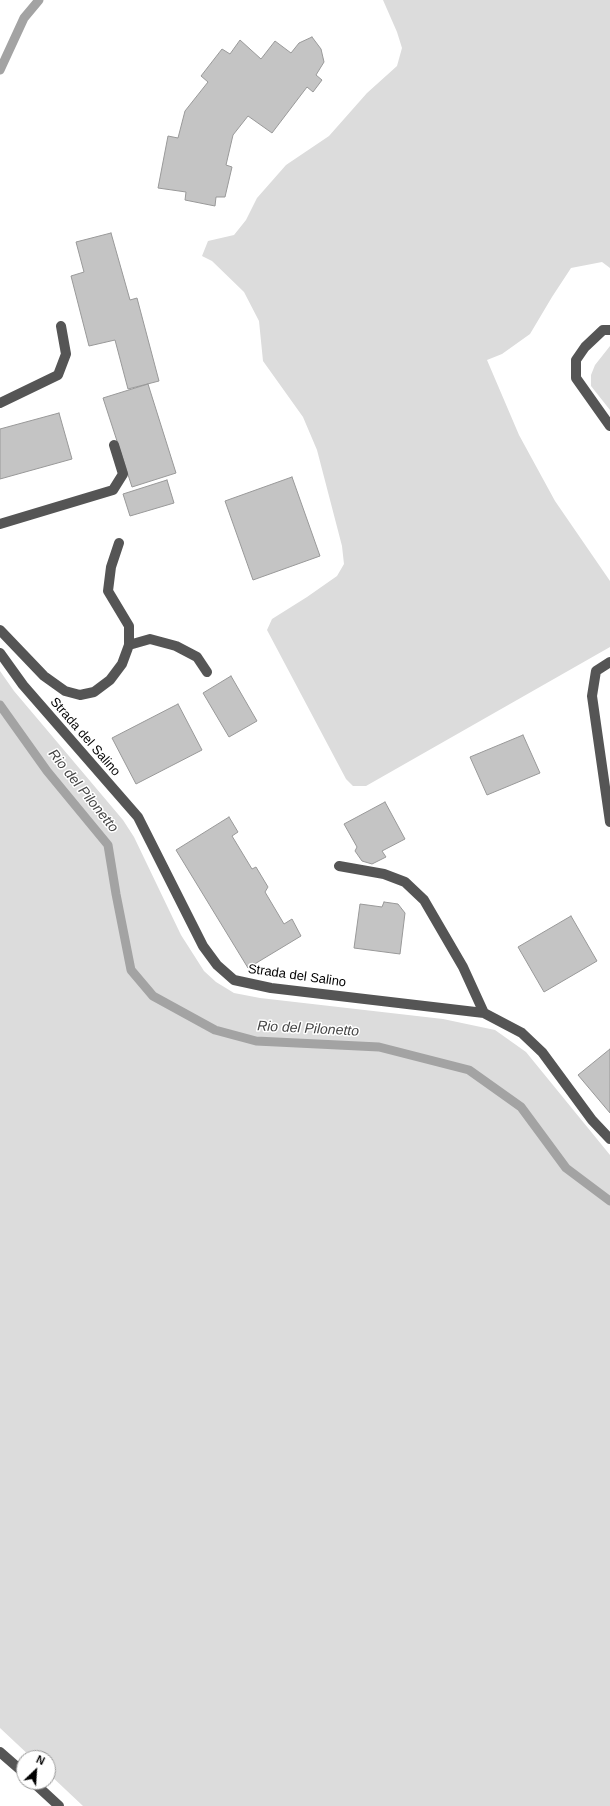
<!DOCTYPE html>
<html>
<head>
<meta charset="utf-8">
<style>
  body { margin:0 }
  #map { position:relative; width:610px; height:1806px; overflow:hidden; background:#fff; font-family:Arial,sans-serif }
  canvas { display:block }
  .north { position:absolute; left:16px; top:1750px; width:40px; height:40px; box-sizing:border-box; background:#fff; border:1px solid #999; border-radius:50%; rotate:25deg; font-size:11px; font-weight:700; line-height:16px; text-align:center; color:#000 }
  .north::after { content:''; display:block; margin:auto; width:14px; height:18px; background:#000; clip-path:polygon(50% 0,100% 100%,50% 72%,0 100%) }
</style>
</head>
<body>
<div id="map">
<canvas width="610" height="1806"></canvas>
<div class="north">N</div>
</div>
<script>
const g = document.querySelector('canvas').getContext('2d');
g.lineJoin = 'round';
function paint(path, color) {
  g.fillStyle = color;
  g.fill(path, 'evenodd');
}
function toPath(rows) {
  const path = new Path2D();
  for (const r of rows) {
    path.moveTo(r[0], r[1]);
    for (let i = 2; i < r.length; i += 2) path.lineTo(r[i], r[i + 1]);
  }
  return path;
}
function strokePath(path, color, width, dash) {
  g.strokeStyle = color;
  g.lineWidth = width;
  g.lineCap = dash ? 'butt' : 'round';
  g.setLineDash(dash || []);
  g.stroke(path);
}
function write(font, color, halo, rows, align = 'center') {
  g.font = font + ' Arial,sans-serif';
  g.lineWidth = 3;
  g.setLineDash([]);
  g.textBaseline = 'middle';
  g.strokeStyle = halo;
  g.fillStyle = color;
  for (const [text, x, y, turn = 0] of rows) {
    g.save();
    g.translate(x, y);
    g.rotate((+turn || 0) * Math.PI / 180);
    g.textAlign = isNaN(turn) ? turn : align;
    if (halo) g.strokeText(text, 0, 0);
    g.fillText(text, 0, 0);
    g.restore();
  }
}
const green = toPath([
  [383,0,610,0,610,268,602,262,571,268,552,297,530,334,502,354,487,360,519,435,555,501,610,581,610,647,366,786,353,786,346,779,267,630,272,619,307,597,337,576,344,564,342,546,317,450,303,417,263,361,259,321,244,292,212,261,202,256,208,241,234,235,246,220,257,198,286,165,329,136,367,93,397,66,402,48,397,32],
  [610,346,610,410,591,386,591,375,595,365],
  [0,671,14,691,123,820,134,837,181,935,204,971,216,982,234,993,260,998,443,1019,495,1030,526,1052,610,1155,610,1806,83,1806,48,1773,48,1758,32,1758,0,1728]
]);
const stream = toPath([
  [0,70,24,18,39,0],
  [0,705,47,771,108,845,116,894,131,970,153,996,215,1030,256,1041,379,1047,469,1070,521,1107,566,1168,610,1201]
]);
const building = toPath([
  [312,37,321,49,324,62,316,75,322,80,313,92,307,87,272,133,248,116,233,135,226,165,232,167,225,197,216,197,215,206,185,200,186,192,158,188,168,136,178,138,185,111,208,82,201,76,222,49,230,54,240,40,261,59,275,41,291,53,299,43,312,37],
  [111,233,130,300,137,298,159,381,128,389,115,340,89,346,71,276,84,272,76,242,111,233],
  [148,384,176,473,132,487,103,398,148,384],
  [59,413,72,459,0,479,0,429,59,413],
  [292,477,320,556,253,580,225,501,292,477],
  [167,480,174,503,130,516,123,494,167,480],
  [231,676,257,721,229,737,203,693,231,676],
  [178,704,202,750,136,784,112,738,178,704],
  [523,735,540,773,487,795,470,757,523,735],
  [385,802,405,839,382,851,386,857,372,864,362,861,355,851,357,847,344,824,385,802],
  [229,817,238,832,232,836,252,869,256,867,268,887,265,892,284,924,292,919,301,936,248,968,176,850,229,817],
  [384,902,398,904,405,913,400,954,354,948,360,904,382,907,384,902],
  [571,916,597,961,544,992,518,947,571,916],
  [610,1049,610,1113,578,1075,610,1049]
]);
const minor = toPath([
  [610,330,603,330,585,347,576,360,576,378,610,426],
  [0,403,58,375,66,354,61,326],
  [0,524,113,490,123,474,114,445],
  [0,630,44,676,65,691,80,695,94,692,110,680,122,664,129,645,129,626,108,591,111,567,119,543],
  [129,645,150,639,176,646,197,657,207,672],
  [0,653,23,685,138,817,203,946,217,965,234,980,271,988,484,1013,522,1033,542,1052,592,1120,610,1139],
  [610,662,596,671,592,696,610,822],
  [339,866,384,874,405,882,424,900,463,967,484,1013],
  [0,1752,24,1773],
  [33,1782,59,1806]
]);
const streetNames = [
  ["Strada del Salino",85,737,49],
  ["Strada del Salino",297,976,8]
];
const waterNames = [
  ["Rio del Pilonetto",83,791,51],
  ["Rio del Pilonetto",308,1029,3]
];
paint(green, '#dcdcdc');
strokePath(stream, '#a3a3a3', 9);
paint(building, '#c4c4c4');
strokePath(building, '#999', 1);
strokePath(minor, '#555', 10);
write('13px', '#000', '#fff', streetNames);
write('italic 14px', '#444', '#fff', waterNames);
</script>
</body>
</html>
